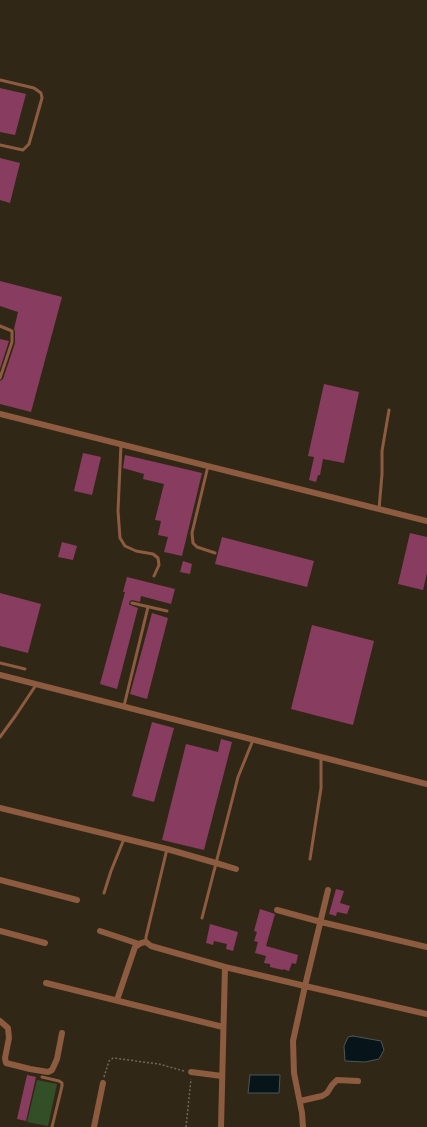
<!DOCTYPE html>
<html>
<head>
<meta charset="utf-8">
<style>
  body { margin:0 }
  canvas { display:block; background:#312716 }
</style>
</head>
<body>
<canvas width="427" height="1127"></canvas>
<script>
const g = document.querySelector('canvas').getContext('2d');
g.lineJoin = 'round';
function paint(path, color) {
  g.fillStyle = color;
  g.fill(path, 'evenodd');
}
function toPath(rows) {
  const path = new Path2D();
  for (const r of rows) {
    path.moveTo(r[0], r[1]);
    for (let i = 2; i < r.length; i += 2) path.lineTo(r[i], r[i + 1]);
  }
  return path;
}
function strokePath(path, color, width, dash) {
  g.strokeStyle = color;
  g.lineWidth = width;
  g.lineCap = dash ? 'butt' : 'round';
  g.setLineDash(dash || []);
  g.stroke(path);
}
const green = toPath([
  [37,1080,57,1084,48,1126,27,1122]
]);
const water = toPath([
  [353,1036,381,1041,384,1050,379,1059,365,1062,345,1061,344,1046,348,1037,353,1036],
  [250,1075,280,1075,279,1093,248,1093,250,1075]
]);
const building = toPath([
  [0,88,26,94,15,135,0,132],
  [0,158,20,163,10,203,0,200],
  [0,281,62,297,31,412,0,404,0,381,3,379,15,343,15,331,14,329,18,312,0,306],
  [0,339,9,341,0,369],
  [324,384,359,392,344,463,323,459,320,475,318,475,316,482,309,480,314,457,308,456],
  [83,453,101,457,92,495,74,491],
  [125,455,202,473,182,556,164,552,168,537,158,535,161,521,155,520,164,484,143,479,144,474,123,468],
  [410,533,427,537,427,573,423,590,398,584],
  [222,537,314,561,307,587,215,564],
  [62,542,77,546,73,560,58,557],
  [183,561,192,564,190,574,180,572],
  [127,577,175,589,171,604,141,596,140,602,132,600,130,601,129,604,130,605,138,608,117,689,100,684,125,592,123,592],
  [0,593,41,604,28,653,0,646],
  [152,613,168,618,147,699,130,694],
  [312,625,374,641,353,725,291,709],
  [152,722,174,728,154,802,132,796],
  [221,739,232,742,204,850,162,840,186,744,218,752],
  [336,889,344,891,340,903,350,906,347,914,337,912,336,916,329,914],
  [260,909,275,914,266,946,298,955,296,964,292,963,289,971,283,969,283,970,270,967,270,964,264,963,266,956,255,953,258,942,254,941,257,932,254,931],
  [210,924,238,932,233,951,226,949,227,944,214,941,213,945,206,943],
  [27,1075,36,1077,26,1121,17,1119]
]);
const path = toPath([
  [104,1077,109,1061,113,1058,159,1064,184,1071],
  [186,1127,191,1079]
]);
const service = toPath([
  [0,80,34,88,41,93,42,98,29,144,23,150,0,145],
  [0,326,12,331,12,342,0,378],
  [121,444,118,511,120,538,125,546,136,551,153,554,158,558,159,565,154,576],
  [208,466,192,533,193,543,197,547,215,553],
  [379,509,382,474,382,451,389,410],
  [132,603,167,611],
  [0,663,25,669],
  [124,706,148,607],
  [0,737,16,715,36,685],
  [310,859,321,788,321,757],
  [104,893,111,871,124,839],
  [202,918,238,777,253,740],
  [146,942,146,937,167,849],
  [42,1077,59,1081,62,1083,62,1086,52,1127]
]);
const minor = toPath([
  [0,414,427,521],
  [0,675,427,784],
  [0,808,167,849,216,863,236,869],
  [0,880,77,900],
  [277,910,321,922,427,947],
  [0,931,45,943],
  [100,931,139,944],
  [46,983,223,1027],
  [117,1000,135,947,141,943,146,942,151,946,225,967,305,986,427,1014],
  [0,1021,8,1028,9,1038,5,1058,6,1063,30,1069,48,1072,52,1070,57,1059,62,1033],
  [191,1072,222,1076],
  [300,1101,322,1096,327,1093,332,1085,337,1080,358,1081],
  [94,1127,103,1083],
  [221,1127,225,967],
  [303,1127,302,1113,294,1073,293,1041,305,986,328,890]
]);
paint(green, '#324f27');
paint(water, '#07151b');
strokePath(water, '#4d5556', 1);
paint(building, '#883c5f');
strokePath(path, '#706758', 1.5, [2, 2]);
strokePath(service, '#8d5b3f', 3);
strokePath(minor, '#8d5b3f', 6);
</script>
</body>
</html>
